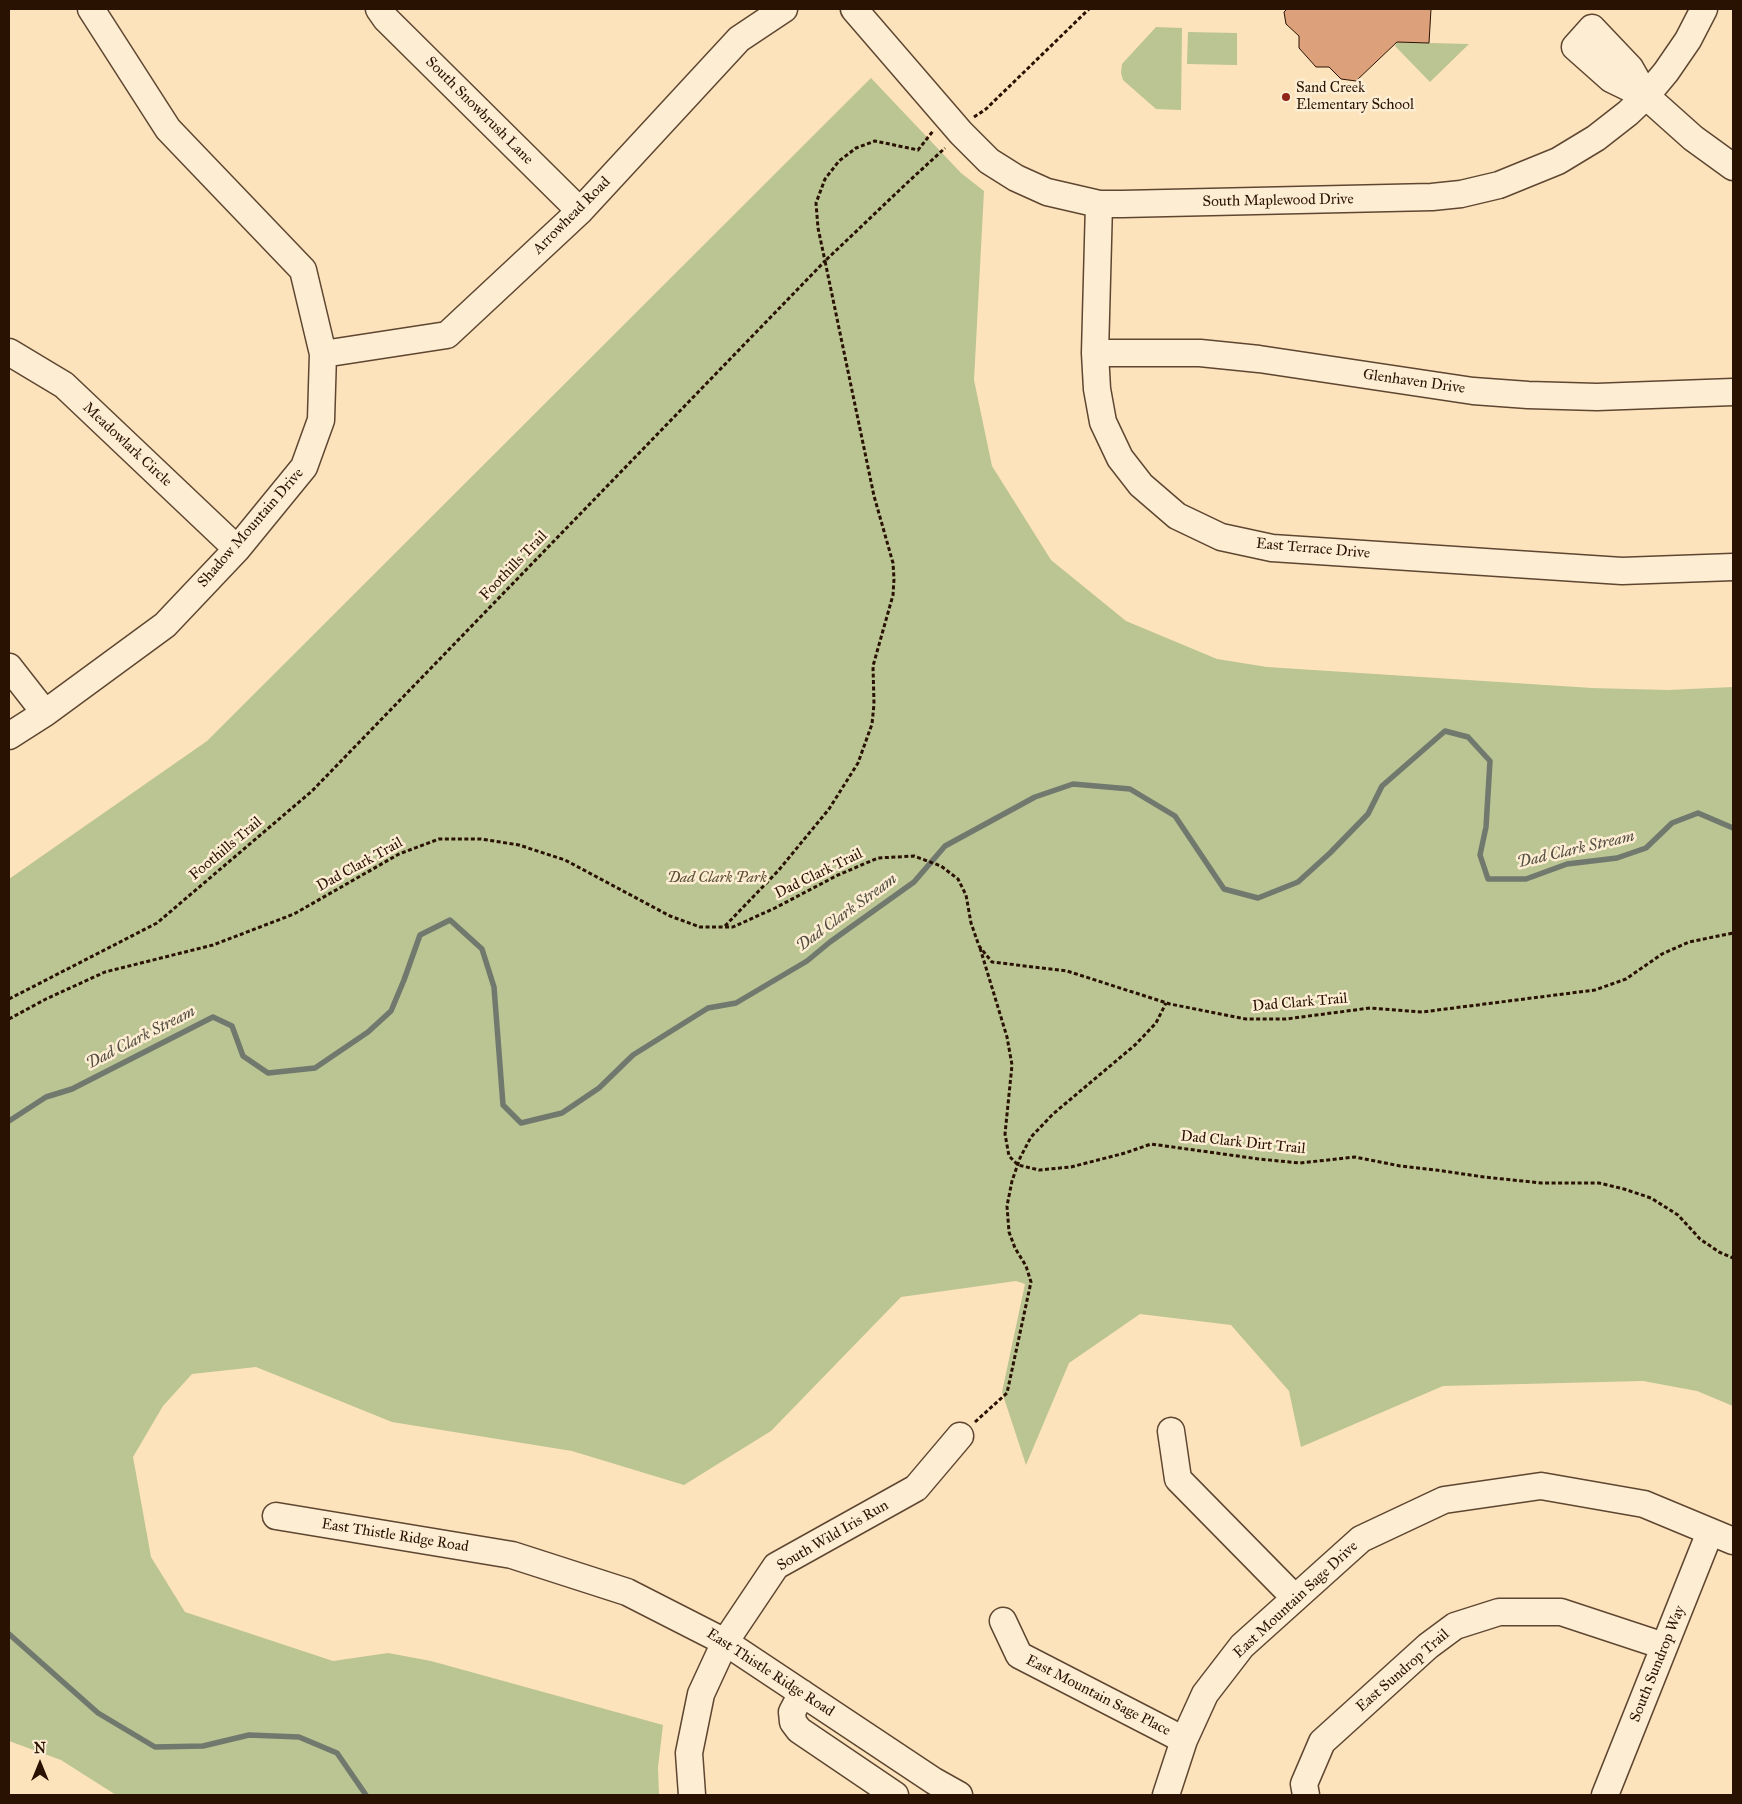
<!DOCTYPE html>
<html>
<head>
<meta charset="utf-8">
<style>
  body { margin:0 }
  #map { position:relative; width:1742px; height:1804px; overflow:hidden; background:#fce3bc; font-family:"IM FELL Great Primer",serif }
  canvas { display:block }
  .frame { position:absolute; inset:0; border:10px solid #2a1203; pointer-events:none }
  .north { position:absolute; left:15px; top:1739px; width:50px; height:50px; -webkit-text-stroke:4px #fdedd3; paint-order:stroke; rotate:0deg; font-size:14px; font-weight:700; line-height:20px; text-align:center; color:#2a1203 }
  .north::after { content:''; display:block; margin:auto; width:18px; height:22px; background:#2a1203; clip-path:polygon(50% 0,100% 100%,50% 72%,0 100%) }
</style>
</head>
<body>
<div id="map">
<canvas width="1742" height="1804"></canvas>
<div class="frame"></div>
<div class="north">N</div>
</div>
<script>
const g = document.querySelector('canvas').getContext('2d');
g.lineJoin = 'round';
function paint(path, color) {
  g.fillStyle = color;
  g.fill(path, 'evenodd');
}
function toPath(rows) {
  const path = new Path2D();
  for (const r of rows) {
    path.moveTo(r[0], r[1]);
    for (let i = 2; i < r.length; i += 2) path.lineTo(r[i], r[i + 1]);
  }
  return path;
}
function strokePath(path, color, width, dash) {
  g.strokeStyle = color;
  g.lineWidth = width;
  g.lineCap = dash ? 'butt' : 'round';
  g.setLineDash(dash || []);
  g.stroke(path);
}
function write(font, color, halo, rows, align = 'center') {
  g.font = font + ' "IM FELL Great Primer",serif';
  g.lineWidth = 5;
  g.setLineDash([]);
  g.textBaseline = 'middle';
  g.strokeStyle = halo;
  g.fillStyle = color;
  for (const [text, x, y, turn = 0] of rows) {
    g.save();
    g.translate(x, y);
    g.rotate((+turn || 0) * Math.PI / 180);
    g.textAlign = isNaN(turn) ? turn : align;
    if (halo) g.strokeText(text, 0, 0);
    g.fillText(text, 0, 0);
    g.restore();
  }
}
const green = toPath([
  [1156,27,1182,28,1181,110,1156,109,1123,80,1121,73,1122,64],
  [1188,32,1237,33,1237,65,1187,64],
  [1397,42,1429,43,1469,44,1430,82,1395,46],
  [871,78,961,173,984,191,974,380,992,466,1051,560,1126,621,1217,659,1267,667,1592,688,1668,690,1733,687,1733,1406,1697,1391,1643,1381,1443,1386,1301,1447,1289,1391,1231,1325,1140,1314,1069,1363,1026,1465,1002,1392,1025,1284,1016,1281,901,1297,771,1431,684,1485,572,1451,392,1422,256,1367,192,1374,163,1406,133,1457,151,1557,185,1612,333,1661,388,1653,431,1661,663,1725,658,1767,659,1795,116,1795,61,1760,9,1741,9,879,207,741]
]);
const stream = toPath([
  [9,1121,46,1097,72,1089,213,1017,232,1026,243,1056,268,1073,315,1068,368,1032,391,1011,404,980,420,935,450,920,482,949,494,987,503,1105,521,1123,562,1113,599,1088,633,1055,708,1008,736,1003,807,961,830,942,914,882,945,846,1035,797,1073,784,1130,789,1175,816,1224,889,1258,898,1298,882,1330,853,1368,814,1382,786,1445,731,1468,737,1490,761,1486,827,1480,855,1488,879,1526,879,1567,864,1617,858,1646,848,1672,823,1698,813,1733,828],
  [9,1634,98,1713,155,1747,203,1746,249,1735,299,1737,337,1753,366,1795]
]);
const building = toPath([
  [1287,9,1431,9,1429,43,1397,42,1356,81,1341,79,1329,67,1316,67,1299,48,1299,36,1286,24,1284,12,1287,9]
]);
const path = toPath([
  [974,117,986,109,1089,9],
  [725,926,778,871,829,809,858,763,872,724,874,704,873,666,893,595,894,579,893,563,874,496,825,261,908,182,945,148],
  [980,948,1007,1037,1012,1065,1005,1134,1009,1156,1018,1165,1039,1170,1071,1167,1125,1153,1151,1144,1259,1159,1300,1163,1355,1157,1400,1166,1436,1170,1484,1177,1542,1183,1599,1183,1624,1189,1651,1198,1678,1215,1700,1239,1719,1252,1733,1258],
  [9,999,157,923,312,791,825,261,818,228,816,203,825,179,839,161,856,148,875,141,918,150,933,131],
  [9,1019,46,999,105,972,213,945,294,914,399,854,439,839,481,839,519,845,565,860,670,916,700,927,733,927,775,908,838,875,878,858,914,856,941,866,958,879,966,895,971,923,979,946,992,962,1067,971,1170,1004,1246,1019,1286,1019,1370,1008,1422,1012,1595,990,1626,979,1662,954,1689,942,1733,933],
  [975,1422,1007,1393,1031,1282,1026,1266,1015,1248,1009,1232,1007,1206,1012,1181,1020,1158,1031,1137,1053,1114,1135,1045,1156,1023,1166,1003]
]);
const minor = toPath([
  [379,9,386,19,580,211],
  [854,9,961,133,989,161,1016,178,1047,192,1099,204,1122,204,1432,197,1461,194,1499,185,1558,161,1596,138,1628,113,1646,96,1666,72,1688,40,1704,9],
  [1646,96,1611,79,1575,47,1592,28,1630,68,1646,96,1693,138,1733,167],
  [1099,204,1095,353,1097,389,1103,422,1120,458,1141,485,1177,516,1221,537,1272,548,1622,571,1733,567],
  [9,352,64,385,237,549],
  [1095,353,1200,353,1259,359,1473,391,1528,395,1597,397,1733,392],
  [323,354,447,335,580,211,739,39,784,9],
  [9,667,45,713],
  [9,736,45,713,165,625,237,549,304,467,321,420,323,354,303,270,168,129,91,9],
  [1171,1431,1178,1479,1295,1598],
  [276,1516,512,1555,627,1592,725,1642,934,1781,959,1795],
  [1003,1621,1019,1655,1184,1740],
  [802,1693,792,1712,793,1722,799,1730,895,1795],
  [692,1795,689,1753,701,1694,725,1642,776,1566,916,1488,960,1436],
  [1166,1795,1184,1740,1205,1694,1242,1646,1361,1539,1444,1500,1541,1486,1644,1504,1733,1541],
  [1306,1795,1304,1784,1322,1742,1428,1646,1455,1626,1499,1612,1561,1612,1664,1646],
  [1605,1795,1710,1532]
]);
const markers = [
  [1286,97,5,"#8f2418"]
];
const poiNames = [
  ["Sand Creek",1296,88],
  ["Elementary School",1296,105]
];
const streetNames = [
  ["South Snowbrush Lane",479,111,45],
  ["South Maplewood Drive",1278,201,-1],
  ["Arrowhead Road",572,216,-45],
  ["Glenhaven Drive",1414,382,8],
  ["Meadowlark Circle",127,445,43],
  ["Shadow Mountain Drive",251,528,-49],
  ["East Terrace Drive",1313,549,5],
  ["Foothills Trail",514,566,-46],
  ["Foothills Trail",226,849,-40],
  ["Dad Clark Trail",360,865,-29],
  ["Dad Clark Trail",819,874,-26],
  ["Dad Clark Trail",1300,1003,-5],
  ["Dad Clark Dirt Trail",1243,1143,6],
  ["East Thistle Ridge Road",395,1536,9],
  ["South Wild Iris Run",833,1536,-30],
  ["East Mountain Sage Drive",1296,1600,-43],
  ["South Sundrop Way",1658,1664,-68],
  ["East Sundrop Trail",1403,1671,-41],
  ["East Thistle Ridge Road",770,1673,33],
  ["East Mountain Sage Place",1098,1696,27]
];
const parkNames = [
  ["Dad Clark Park",717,878]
];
const waterNames = [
  ["Dad Clark Stream",1576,850,-13],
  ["Dad Clark Stream",847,913,-36],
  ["Dad Clark Stream",141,1038,-27]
];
paint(green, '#bbc493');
strokePath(stream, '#71796e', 5.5);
paint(building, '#dca17b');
strokePath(building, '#2a1203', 1);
strokePath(minor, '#5e4631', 29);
strokePath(path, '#2a1203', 3, [4, 2.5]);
strokePath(minor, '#fdedd3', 26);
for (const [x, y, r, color] of markers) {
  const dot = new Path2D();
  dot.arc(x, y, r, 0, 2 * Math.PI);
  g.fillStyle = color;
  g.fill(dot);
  strokePath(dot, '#fdedd3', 2);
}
write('15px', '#2a1203', '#fdedd3', poiNames, 'left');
write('15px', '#2a1203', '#fdedd3', streetNames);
write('italic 15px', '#5d5035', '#fdedd3', parkNames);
write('italic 16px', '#534e42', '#fdedd3', waterNames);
</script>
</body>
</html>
